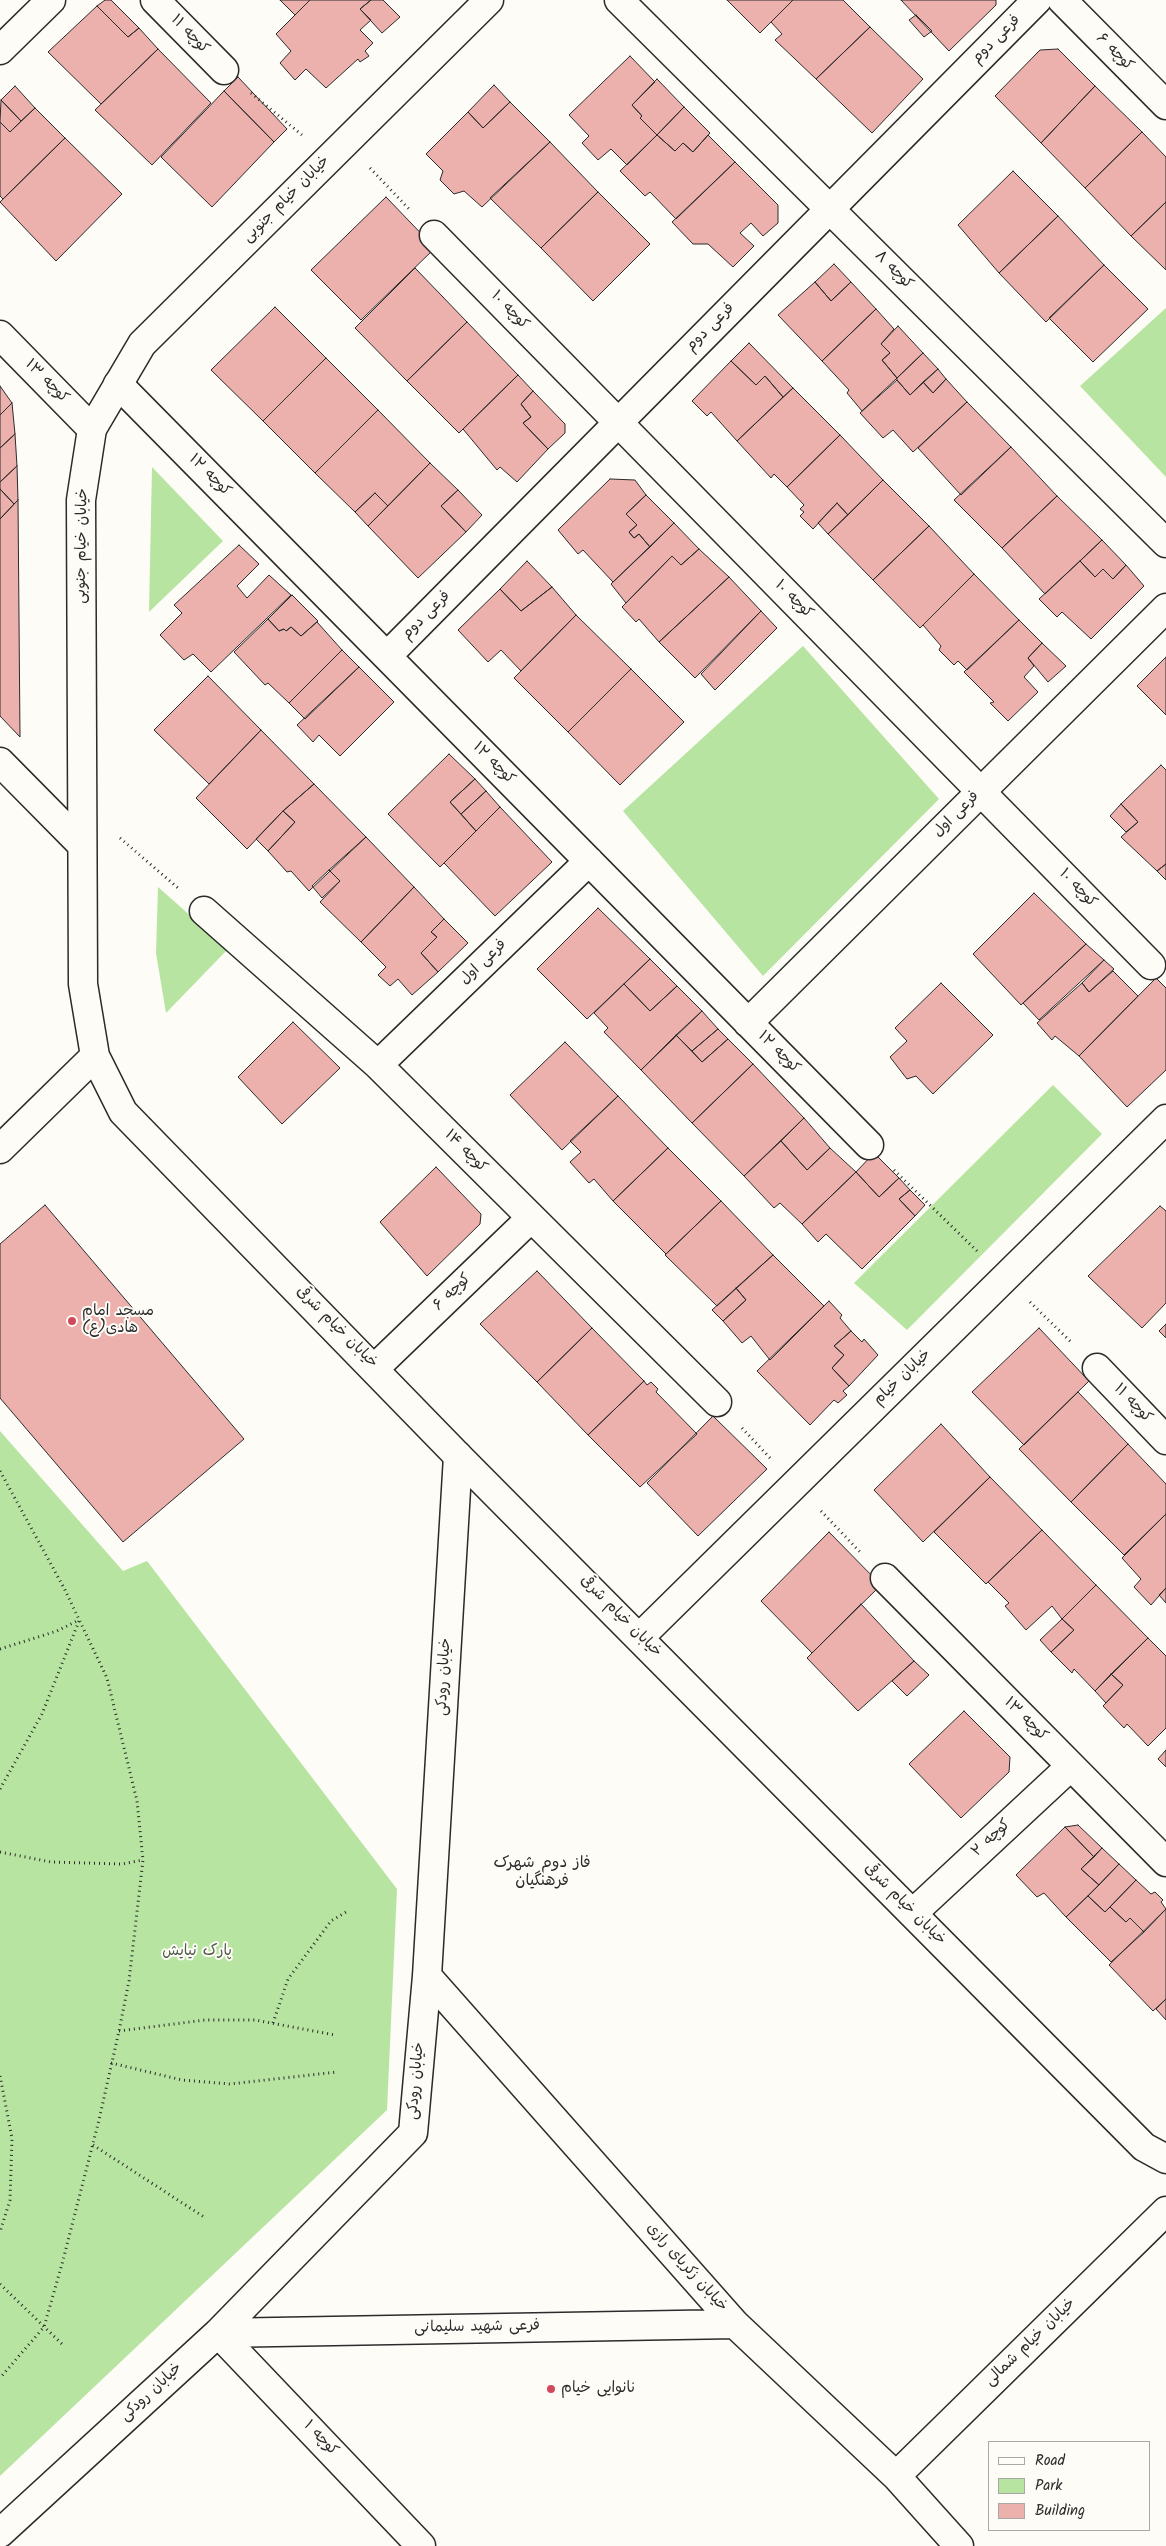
<!DOCTYPE html>
<html>
<head>
<meta charset="utf-8">
<style>
  body { margin:0 }
  #map { position:relative; width:1166px; height:2546px; overflow:hidden; background:#fdfcf7; font-family:Kalam,sans-serif }
  canvas { display:block }
  .legend { position:absolute; left:988px; top:2441px; width:162px; height:90px; box-sizing:border-box; background:#fdfcf7; border:1px solid #a9a8a5; margin:0; padding:6px 9px; list-style:none; font-size:15px; color:#2b2b2b }
  .legend li { display:flex; align-items:center; gap:10px; height:25px }
  .legend b { width:25px; border:1px solid #a9a8a5 }
</style>
</head>
<body>
<div id="map">
<canvas width="1166" height="2546"></canvas>
<ul class="legend">
<li><b style="height:6px;background:#fdfcf7"></b>Road</li>
<li><b style="height:14px;background:#b8e4a1"></b>Park</li>
<li><b style="height:14px;background:#ecb0ad"></b>Building</li>
</ul>
</div>
<script>
const g = document.querySelector('canvas').getContext('2d');
g.lineJoin = 'round';
function paint(path, color) {
  g.fillStyle = color;
  g.fill(path, 'evenodd');
}
function toPath(rows) {
  const path = new Path2D();
  for (const r of rows) {
    path.moveTo(r[0], r[1]);
    for (let i = 2; i < r.length; i += 2) path.lineTo(r[i], r[i + 1]);
  }
  return path;
}
function strokePath(path, color, width, dash) {
  g.strokeStyle = color;
  g.lineWidth = width;
  g.lineCap = dash ? 'butt' : 'round';
  g.setLineDash(dash || []);
  g.stroke(path);
}
function write(font, color, halo, rows, align = 'center') {
  g.font = font + ' Kalam,"Playpen Sans Arabic",sans-serif';
  g.lineWidth = 4;
  g.setLineDash([]);
  g.textBaseline = 'middle';
  g.strokeStyle = halo;
  g.fillStyle = color;
  for (const [text, x, y, turn = 0] of rows) {
    g.save();
    g.translate(x, y);
    g.rotate((+turn || 0) * Math.PI / 180);
    g.textAlign = isNaN(turn) ? turn : align;
    if (halo) g.strokeText(text, 0, 0);
    g.fillText(text, 0, 0);
    g.restore();
  }
}
const green = toPath([
  [1166,308,1166,477,1080,386],
  [152,467,223,541,149,612],
  [803,646,939,799,763,976,623,811],
  [158,887,228,949,166,1013,156,953],
  [1053,1085,1102,1134,907,1330,854,1283],
  [0,1431,123,1571,147,1561,397,1889,387,2110,0,2476]
]);
const building = toPath([
  [105,0,111,0,139,28,128,37,97,6,105,0],
  [280,0,310,0,295,15,280,0],
  [310,0,371,0,360,9,371,20,360,30,373,43,365,51,369,56,360,62,358,59,326,88,306,69,295,80,280,63,291,51,276,34,310,0],
  [371,0,383,0,400,17,382,33,360,9,371,0],
  [727,0,793,0,760,33,727,0],
  [793,0,843,0,870,27,816,79,775,40,782,34,771,22,793,0],
  [901,0,996,0,996,5,949,51,901,0],
  [97,6,128,37,139,28,158,49,101,104,48,52,97,6],
  [916,15,932,31,924,37,909,20,916,15],
  [870,27,923,79,872,133,816,79,870,27],
  [158,49,211,103,152,165,95,110,158,49],
  [1058,49,1095,86,1041,143,995,96,1040,50,1058,49],
  [630,56,655,82,632,105,642,116,640,118,657,135,627,165,611,149,598,160,582,143,589,136,569,115,630,56],
  [238,77,287,129,274,142,224,91,238,77],
  [657,79,684,107,657,135,640,118,642,116,632,105,657,79],
  [494,85,510,102,483,128,468,112,494,85],
  [15,86,35,108,21,121,1,100,15,86],
  [1095,86,1142,132,1085,188,1041,143,1095,86],
  [224,91,274,142,212,207,161,157,224,91],
  [1,100,21,121,10,132,0,122,1,100],
  [510,102,550,142,482,207,464,191,454,194,440,180,443,171,426,154,468,112,483,128,510,102],
  [684,107,710,133,693,152,683,143,675,151,657,135,684,107],
  [35,108,65,138,3,199,0,196,0,122,10,132,35,108],
  [1142,132,1166,157,1166,202,1131,236,1085,188,1142,132],
  [657,135,675,151,683,143,693,152,708,135,735,162,676,219,650,192,645,196,620,171,657,135],
  [65,138,122,194,56,261,0,202,65,138],
  [550,142,598,192,541,248,490,198,550,142],
  [735,162,778,205,778,223,763,236,751,223,740,233,754,246,733,267,708,244,693,244,672,222,735,162],
  [1013,171,1058,216,999,273,958,225,1013,171],
  [598,192,650,244,593,301,541,248,598,192],
  [386,197,435,248,361,320,311,270,386,197],
  [1166,202,1166,270,1131,236,1166,202],
  [1058,216,1104,265,1046,322,999,273,1058,216],
  [834,264,851,282,831,301,815,282,834,264],
  [1104,265,1148,309,1093,362,1049,318,1104,265],
  [415,268,467,322,407,381,355,328,415,268],
  [815,282,831,301,851,282,876,309,822,361,778,315,815,282],
  [275,307,326,358,263,421,211,370,275,307],
  [876,309,894,329,881,344,890,353,882,360,897,378,862,411,847,393,849,390,822,361,876,309],
  [467,322,518,375,459,433,407,381,467,322],
  [898,326,923,353,897,378,882,360,890,353,881,344,898,326],
  [749,343,793,388,783,397,765,376,756,385,731,361,749,343],
  [923,353,938,369,910,395,897,380,897,378,923,353],
  [326,358,378,410,315,473,263,421,326,358],
  [731,361,756,385,765,376,783,397,737,441,711,412,707,416,692,401,731,361],
  [938,369,946,379,933,393,923,382,938,369],
  [518,375,533,391,521,404,531,417,523,423,548,449,517,482,500,467,497,470,463,429,518,375],
  [946,379,967,402,913,452,893,430,883,438,860,413,897,380,910,395,923,382,933,393,946,379],
  [0,386,12,403,0,415,0,386],
  [793,388,840,435,787,487,774,474,771,478,737,441,793,388],
  [533,391,565,424,565,433,548,449,523,423,531,417,521,404,533,391],
  [967,402,1011,447,961,495,918,448,967,402],
  [12,403,15,434,0,448,0,415,12,403],
  [378,410,430,463,388,506,375,493,355,512,315,473,378,410],
  [15,434,17,466,0,482,0,448,15,434],
  [840,435,883,480,848,515,837,503,813,529,800,516,804,512,800,509,804,505,787,487,840,435],
  [1011,447,1057,496,1002,548,954,500,1011,447],
  [430,463,458,490,441,506,466,532,418,578,368,526,430,463],
  [17,466,18,500,14,504,0,489,0,482,17,466],
  [610,479,635,480,646,495,626,514,637,525,629,532,634,538,639,534,650,547,613,582,583,550,578,554,558,530,610,479],
  [883,480,929,526,873,580,828,534,883,480],
  [0,489,14,504,0,519,0,489],
  [458,490,482,515,466,532,441,506,458,490],
  [375,493,388,506,368,526,355,512,375,493],
  [646,495,674,523,650,547,639,534,634,538,629,532,637,525,626,514,646,495],
  [1057,496,1102,540,1045,594,1002,548,1057,496],
  [18,500,20,737,0,716,0,519,18,500],
  [837,503,848,515,828,534,818,523,837,503],
  [674,523,699,549,681,565,672,556,626,603,611,584,674,523],
  [929,526,974,574,920,628,873,580,929,526],
  [1102,540,1126,565,1113,579,1103,569,1095,577,1080,561,1102,540],
  [239,545,259,564,237,586,247,598,269,575,291,595,211,672,193,654,184,660,160,635,182,613,174,605,239,545],
  [699,549,729,577,659,642,639,619,636,622,622,607,672,556,681,565,699,549],
  [527,561,552,587,521,611,500,589,527,561],
  [1080,561,1095,577,1103,569,1113,579,1126,565,1144,586,1091,639,1062,612,1057,617,1039,599,1080,561],
  [974,574,1019,620,967,670,958,661,954,665,939,650,941,646,923,625,974,574],
  [729,577,761,611,695,678,659,642,729,577],
  [552,587,576,615,521,671,501,650,488,662,458,630,500,589,521,611,552,587],
  [292,595,318,621,301,636,291,627,286,631,284,629,279,631,268,619,292,595],
  [761,611,777,628,715,690,701,674,761,611],
  [576,615,631,669,568,732,514,678,576,615],
  [268,619,279,631,284,629,286,631,291,627,301,636,317,622,342,650,289,703,268,683,265,685,234,652,268,619],
  [1019,620,1042,643,1028,658,1034,666,1024,677,1038,692,1008,721,990,703,994,702,964,672,1019,620],
  [1042,643,1066,666,1048,682,1028,658,1042,643],
  [342,650,359,667,305,719,289,703,342,650],
  [1166,657,1166,715,1137,686,1166,657],
  [359,667,394,702,340,756,319,735,313,742,297,725,359,667],
  [631,669,684,722,620,785,568,732,631,669],
  [208,676,261,730,209,784,154,730,208,676],
  [261,730,314,784,283,811,247,849,196,798,261,730],
  [449,754,475,779,450,802,476,831,440,867,388,814,449,754],
  [1161,765,1166,770,1166,864,1157,871,1121,837,1138,822,1121,804,1161,765],
  [475,779,486,791,461,814,450,802,475,779],
  [314,784,366,837,309,891,291,871,287,872,268,851,295,822,283,811,314,784],
  [486,791,500,807,476,831,461,814,486,791],
  [1121,804,1138,822,1126,832,1110,816,1121,804],
  [500,807,552,862,495,916,444,863,500,807],
  [283,811,295,822,268,851,256,839,283,811],
  [366,837,414,887,361,942,320,902,340,881,329,870,366,837],
  [1166,864,1166,880,1157,871,1166,864],
  [329,870,340,881,322,898,312,886,329,870],
  [414,887,444,919,431,932,437,937,421,953,438,972,412,995,398,979,390,986,378,975,386,967,361,942,414,887],
  [1034,893,1086,944,1021,1005,973,954,1034,893],
  [598,908,650,959,587,1019,537,969,598,908],
  [444,919,468,943,438,972,421,953,437,937,431,932,444,919],
  [1086,944,1104,960,1039,1020,1023,1003,1086,944],
  [650,959,677,986,650,1011,624,984,650,959],
  [1104,960,1114,969,1089,992,1082,983,1104,960],
  [1113,971,1138,996,1079,1056,1055,1036,1052,1040,1037,1023,1082,983,1089,992,1113,971],
  [1156,978,1166,988,1166,1070,1127,1107,1079,1056,1156,978],
  [941,983,993,1035,933,1094,916,1076,907,1079,890,1057,907,1041,895,1028,941,983],
  [624,984,650,1011,677,986,702,1011,641,1070,604,1032,608,1028,594,1013,624,984],
  [702,1011,718,1029,692,1051,676,1035,702,1011],
  [293,1022,340,1068,282,1124,238,1077,293,1022],
  [718,1029,728,1039,702,1062,692,1051,718,1029],
  [676,1035,702,1062,728,1039,753,1064,692,1123,641,1070,676,1035],
  [565,1042,618,1096,562,1150,510,1095,565,1042],
  [753,1064,804,1118,744,1176,692,1123,753,1064],
  [618,1096,668,1148,613,1201,594,1179,589,1183,570,1162,581,1152,570,1141,618,1096],
  [804,1118,830,1148,807,1170,781,1141,804,1118],
  [781,1141,807,1170,830,1148,856,1172,802,1224,780,1203,774,1208,744,1176,781,1141],
  [668,1148,721,1201,666,1254,613,1201,668,1148],
  [874,1153,899,1178,879,1197,856,1172,874,1153],
  [436,1167,481,1214,480,1224,427,1276,380,1222,436,1167],
  [856,1172,879,1197,899,1178,910,1190,899,1199,915,1216,862,1269,826,1234,818,1242,802,1224,856,1172],
  [910,1190,925,1205,915,1216,899,1199,910,1190],
  [721,1201,773,1255,717,1306,665,1255,721,1201],
  [45,1205,244,1439,123,1542,0,1398,0,1244,45,1205],
  [1160,1206,1166,1211,1166,1303,1142,1328,1088,1276,1160,1206],
  [773,1255,824,1306,770,1360,751,1336,742,1343,723,1321,746,1300,736,1288,773,1255],
  [537,1271,592,1328,537,1382,480,1324,537,1271],
  [736,1288,746,1300,723,1321,712,1310,736,1288],
  [829,1301,842,1315,840,1318,851,1331,834,1346,844,1355,832,1368,849,1386,843,1391,847,1395,838,1403,834,1400,810,1425,757,1371,829,1301],
  [1166,1324,1166,1338,1159,1331,1166,1324],
  [592,1328,644,1381,588,1435,537,1382,592,1328],
  [1039,1328,1089,1381,1024,1445,972,1392,1039,1328],
  [851,1331,862,1342,864,1339,878,1355,849,1386,832,1368,844,1355,834,1346,851,1331],
  [644,1381,647,1385,651,1382,658,1389,656,1392,697,1434,640,1487,588,1435,644,1381],
  [1078,1392,1128,1444,1071,1502,1019,1449,1078,1392],
  [713,1416,767,1469,698,1536,647,1483,713,1416],
  [941,1424,990,1477,923,1542,874,1490,941,1424],
  [1128,1444,1166,1484,1166,1514,1124,1555,1071,1502,1128,1444],
  [990,1477,1042,1530,986,1584,934,1532,990,1477],
  [1166,1514,1166,1588,1151,1605,1134,1587,1141,1579,1122,1558,1166,1514],
  [1042,1530,1096,1585,1062,1619,1052,1606,1026,1630,1005,1606,1009,1603,988,1582,1042,1530],
  [829,1532,881,1585,812,1653,761,1601,829,1532],
  [1096,1585,1148,1638,1095,1691,1074,1669,1072,1673,1051,1652,1074,1630,1062,1619,1096,1585],
  [1166,1588,1166,1603,1159,1595,1166,1588],
  [861,1604,914,1661,858,1711,807,1658,861,1604],
  [1062,1619,1074,1630,1051,1652,1040,1640,1062,1619],
  [1148,1638,1166,1656,1166,1728,1148,1746,1127,1724,1124,1728,1103,1706,1123,1685,1111,1674,1148,1638],
  [914,1661,929,1675,907,1696,892,1681,914,1661],
  [1111,1674,1123,1685,1106,1703,1095,1691,1111,1674],
  [964,1711,1010,1757,1009,1772,961,1818,909,1764,964,1711],
  [1166,1750,1166,1767,1158,1759,1166,1750],
  [1078,1825,1102,1848,1094,1857,1065,1827,1078,1825],
  [1065,1827,1094,1857,1081,1869,1099,1885,1066,1917,1044,1893,1037,1897,1016,1875,1065,1827],
  [1102,1848,1119,1864,1099,1885,1081,1869,1102,1848],
  [1119,1864,1136,1880,1105,1912,1088,1896,1119,1864],
  [1136,1880,1151,1894,1155,1892,1163,1900,1161,1902,1166,1909,1144,1932,1130,1918,1126,1922,1110,1907,1136,1880],
  [1088,1896,1105,1912,1110,1907,1126,1922,1130,1918,1144,1932,1111,1962,1066,1917,1088,1896],
  [1166,1909,1166,1999,1153,2011,1109,1965,1166,1909],
  [1166,1999,1166,2020,1156,2009,1166,1999]
]);
const path = toPath([
  [251,93,302,135],
  [370,168,409,209],
  [120,838,178,888],
  [894,1170,979,1253],
  [1030,1302,1072,1343],
  [742,1428,770,1458],
  [0,1471,64,1588,107,1678,137,1801,143,1860,129,1981,119,2031,99,2120,62,2264,44,2327,0,2378],
  [821,1511,860,1552],
  [0,1649,57,1631,79,1620],
  [0,1789,42,1714,79,1621],
  [0,1852,51,1862,122,1864,143,1860],
  [273,2023,288,1979,331,1921,346,1912],
  [119,2031,205,2020,255,2020,335,2035],
  [111,2063,182,2080,230,2084,337,2072],
  [0,2076,12,2138,10,2200,0,2232],
  [93,2145,204,2217],
  [0,2284,63,2345]
]);
const minor = toPath([
  [155,0,224,70],
  [619,0,1166,543],
  [1062,0,1166,105],
  [0,50,51,0],
  [434,235,1151,965],
  [0,335,92,429],
  [118,384,869,1145],
  [387,656,1037,0],
  [0,762,82,845],
  [204,911,378,1065,717,1402],
  [748,1023,1166,608],
  [378,1065,589,861],
  [375,1368,531,1218],
  [1097,1368,1166,1440],
  [885,1578,1166,1862],
  [640,1637,1166,1119],
  [913,1913,1071,1766],
  [427,1976,735,2324,896,2476,959,2546],
  [218,2333,735,2324],
  [218,2333,421,2546],
  [896,2476,1166,2211],
  [0,2533,218,2333,413,2133,427,1976,458,1456]
]);
const tertiary = toPath([
  [95,1056,123,1112,458,1456,1144,2147,1166,2159],
  [0,1149,95,1056,83,984,81,500,92,429,142,344,489,0]
]);
const markers = [
  [72,1321,5,"#d1495b"],
  [551,2389,5,"#d1495b"]
];
const streetNames = [
  ["کوچه ۱۱",189,35,46],
  ["فرعی دوم",997,40,-45],
  ["کوچه ۶",1114,53,45],
  ["خیابان خیام جنوبی",287,200,-45],
  ["کوچه ۸",893,271,45],
  ["کوچه ۱۰",509,311,46],
  ["فرعی دوم",711,328,-45],
  ["کوچه ۱۳",46,382,45],
  ["کوچه ۱۲",209,476,45],
  ["خیابان خیام جنوبی",83,546,-89],
  ["کوچه ۱۰",793,600,45],
  ["فرعی دوم",427,616,-45],
  ["کوچه ۱۲",493,764,45],
  ["فرعی اول",957,815,-45],
  ["کوچه ۱۰",1077,889,46],
  ["فرعی اول",484,963,-44],
  ["کوچه ۱۲",778,1053,45],
  ["کوچه ۱۴",465,1152,45],
  ["کوچه ۶",453,1293,-44],
  ["خیابان خیام شرقی",336,1328,45],
  ["خیابان خیام",903,1378,-44],
  ["کوچه ۱۱",1132,1404,46],
  ["خیابان خیام شرقی",620,1617,45],
  ["خیابان رودکی",445,1677,-87],
  ["کوچه ۱۳",1025,1720,45],
  ["کوچه ۲",992,1839,-43],
  ["خیابان خیام شرقی",904,1905,45],
  ["خیابان رودکی",417,2081,-85],
  ["خیابان زکریای رازی",686,2268,48],
  ["فرعی شهید سلیمانی",477,2328,-1],
  ["خیابان خیام شمالی",1031,2343,-44],
  ["خیابان رودکی",152,2393,-43],
  ["کوچه ۱",320,2439,46]
];
const poiNames = [
  ["مسجد امام",82,1312],
  ["هادی(ع)",82,1329],
  ["نانوایی خیام",561,2389]
];
const parkNames = [
  ["پارک نیایش",197,1952]
];
const neighbourhoodNames = [
  ["فاز دوم شهرک",542,1864],
  ["فرهنگیان",542,1882]
];
paint(green, '#b8e4a1');
paint(building, '#ecb0ad');
strokePath(building, '#2b2b2b', 1);
strokePath(minor, '#2b2b2b', 31);
strokePath(tertiary, '#2b2b2b', 31);
strokePath(path, '#2b2b2b', 3, [1, 4]);
strokePath(minor, '#fdfcf7', 28);
strokePath(tertiary, '#fdfcf7', 28);
for (const [x, y, r, color] of markers) {
  const dot = new Path2D();
  dot.arc(x, y, r, 0, 2 * Math.PI);
  g.fillStyle = color;
  g.fill(dot);
  strokePath(dot, '#fdfcf7', 2);
}
write('15px', '#2b2b2b', '#fdfcf7', streetNames);
write('15px', '#2b2b2b', '#fdfcf7', poiNames, 'left');
write('15px', '#4e5948', '#fdfcf7', parkNames);
write('16px', '#2b2b2b', '#fdfcf7', neighbourhoodNames);
</script>
</body>
</html>
